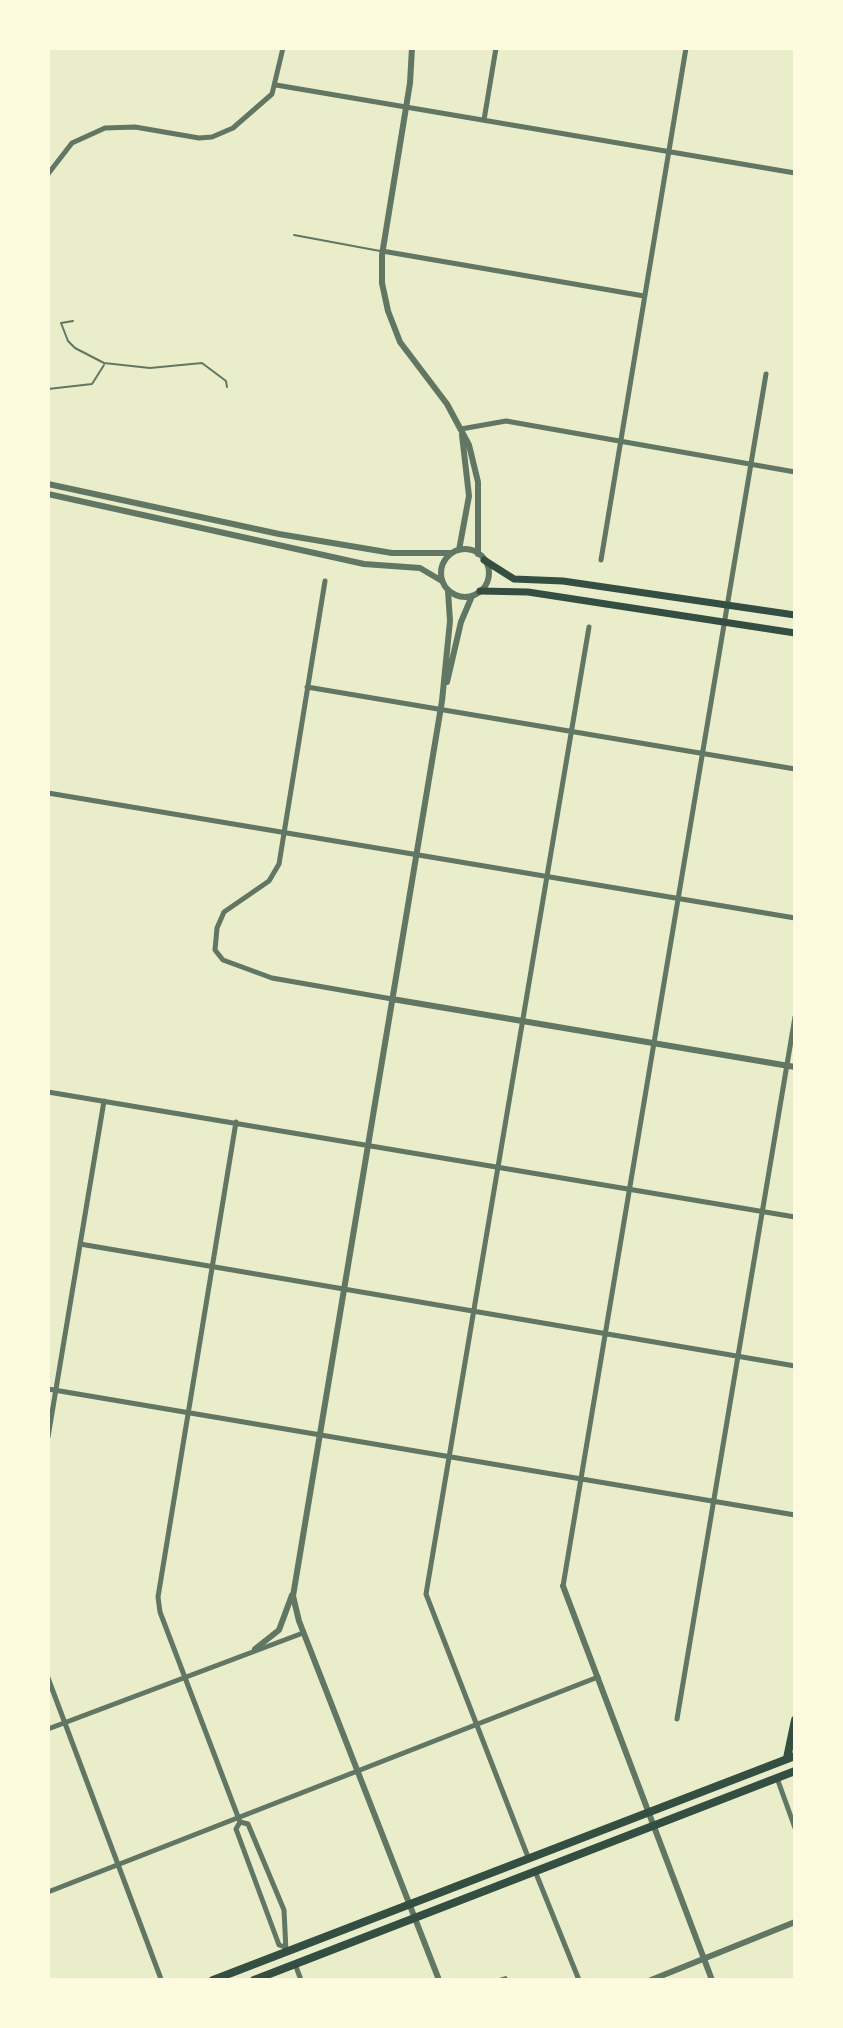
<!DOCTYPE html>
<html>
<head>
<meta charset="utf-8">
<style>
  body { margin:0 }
  #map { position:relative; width:843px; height:2028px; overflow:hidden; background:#e9edc9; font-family:"Nunito Sans",sans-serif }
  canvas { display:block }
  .frame { position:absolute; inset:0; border:50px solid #fefae0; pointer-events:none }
</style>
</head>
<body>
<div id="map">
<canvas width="843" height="2028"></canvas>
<div class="frame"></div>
</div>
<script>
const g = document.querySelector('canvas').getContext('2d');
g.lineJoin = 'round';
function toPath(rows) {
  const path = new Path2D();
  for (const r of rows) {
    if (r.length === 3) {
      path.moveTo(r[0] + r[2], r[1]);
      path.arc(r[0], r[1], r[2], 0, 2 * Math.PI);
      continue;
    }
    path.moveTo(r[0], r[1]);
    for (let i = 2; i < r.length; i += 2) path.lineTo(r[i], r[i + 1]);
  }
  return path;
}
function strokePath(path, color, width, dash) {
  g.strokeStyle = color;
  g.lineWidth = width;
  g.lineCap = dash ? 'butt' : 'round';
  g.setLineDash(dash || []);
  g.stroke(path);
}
const service = toPath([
  [294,235,380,251],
  [73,321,61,323,68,341,75,348,104,363,150,368,202,363,226,381,227,387],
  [48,389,92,384,104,365],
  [496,1980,506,1977,507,1980]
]);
const minor = toPath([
  [276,85,795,173],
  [484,120,496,48],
  [48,174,72,143,105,128,135,127,199,138,212,137,233,128,272,94,283,48],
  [382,251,644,296],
  [461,429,506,421,795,472],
  [601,560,686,48],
  [325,581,279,864,269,881,224,912,217,928,215,950,223,960,272,978,392,999],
  [307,687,795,769],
  [48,793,795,918],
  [48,1092,795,1217],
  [236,1122,158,1597,160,1612,240,1822],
  [80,1244,795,1366],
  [48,1389,795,1515],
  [48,1437,104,1101],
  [563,1586,766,374],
  [48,1678,161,1979],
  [677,1719,795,1017],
  [48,1729,303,1633],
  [777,1778,795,1828],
  [528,1857,426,1594,589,627],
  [535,1871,579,1980],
  [48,1892,598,1677],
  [285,1947,279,1945,236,1829,240,1822,248,1824,284,1910,286,1951],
  [295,1964,301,1980]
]);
const tertiary = toPath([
  [412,48,410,83,382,255,382,283,388,311,400,342,447,404,469,445,478,482,478,554],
  [48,484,279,534,392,553,451,553],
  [48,494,364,564,420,568,442,581],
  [465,573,24],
  [459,550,469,496,462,435],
  [447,682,461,622,472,596],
  [392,999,795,1067],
  [563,1586,712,1980],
  [255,1649,279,1630,292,1595],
  [439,1980,299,1621,293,1596,442,701,450,621,448,591],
  [651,1980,795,1922]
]);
const secondary = toPath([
  [484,560,514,579,563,581,795,615],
  [480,591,528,592,795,633]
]);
const trunk = toPath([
  [787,1758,795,1720],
  [213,1980,795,1756],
  [254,1980,795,1771]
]);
strokePath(service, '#617663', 2);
strokePath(minor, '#617663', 5);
strokePath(tertiary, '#617663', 6);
strokePath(secondary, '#344e41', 7);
strokePath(trunk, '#344e41', 8);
</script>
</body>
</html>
